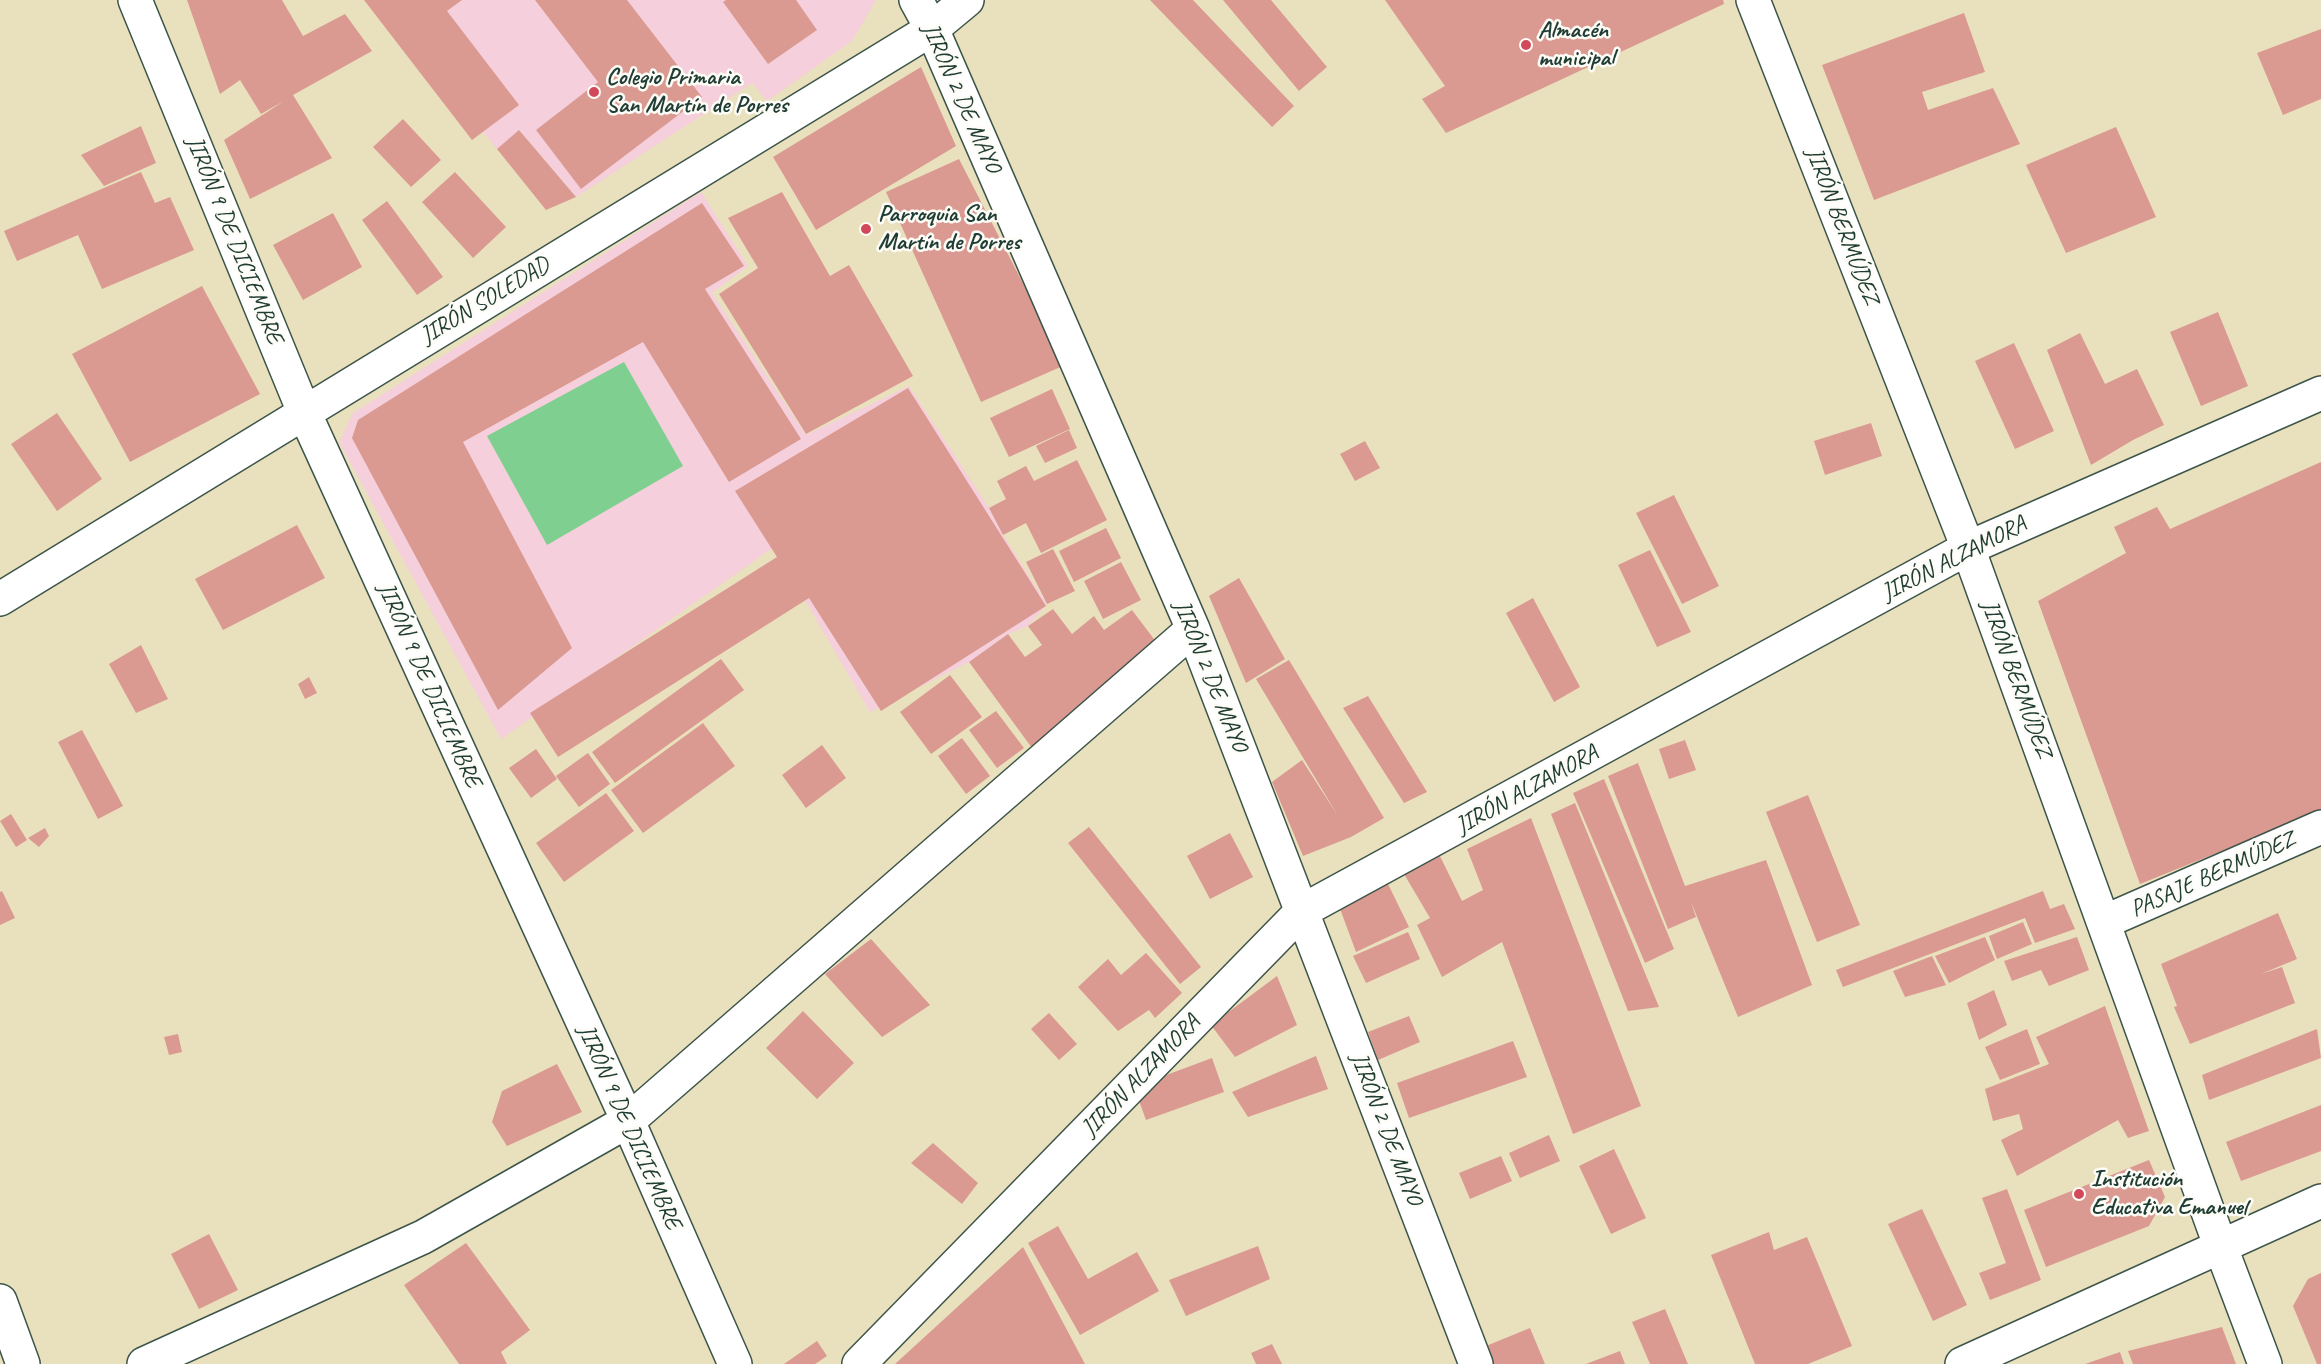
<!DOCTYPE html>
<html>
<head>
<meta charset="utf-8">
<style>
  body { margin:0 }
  canvas { display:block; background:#e9e0bd }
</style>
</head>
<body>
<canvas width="2321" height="1364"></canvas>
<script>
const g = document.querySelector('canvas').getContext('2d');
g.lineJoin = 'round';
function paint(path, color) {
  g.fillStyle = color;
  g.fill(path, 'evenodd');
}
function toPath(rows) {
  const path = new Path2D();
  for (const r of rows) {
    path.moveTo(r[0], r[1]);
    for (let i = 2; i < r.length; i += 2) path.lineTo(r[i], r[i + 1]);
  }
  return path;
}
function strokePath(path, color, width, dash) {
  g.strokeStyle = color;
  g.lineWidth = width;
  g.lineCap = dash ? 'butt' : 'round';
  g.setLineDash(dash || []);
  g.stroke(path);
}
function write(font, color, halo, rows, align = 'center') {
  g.font = font + ' Caveat,sans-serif';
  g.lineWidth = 5;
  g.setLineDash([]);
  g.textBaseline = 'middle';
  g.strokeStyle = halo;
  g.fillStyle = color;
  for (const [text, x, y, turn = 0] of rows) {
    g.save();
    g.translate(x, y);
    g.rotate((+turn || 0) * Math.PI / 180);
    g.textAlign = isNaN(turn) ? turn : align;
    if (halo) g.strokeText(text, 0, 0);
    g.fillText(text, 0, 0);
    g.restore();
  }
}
const built = toPath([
  [376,0,876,0,852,41,767,101,752,83,576,197,520,131,497,149],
  [701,192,748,266,712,293,806,435,909,386,989,508,1003,535,1047,604,1028,626,1008,634,969,662,870,712,774,547,501,739,339,442,353,413]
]);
const green = toPath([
  [624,362,683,466,547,545,487,436]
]);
const building = toPath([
  [187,0,282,0,303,36,345,14,372,51,293,95,332,158,250,199,224,140,284,101,261,114,240,80,220,94],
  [364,0,462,0,447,11,519,105,472,140],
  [535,0,627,0,702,97,581,189,536,130,598,82],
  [726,0,796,0,817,30,768,64,723,2],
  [1150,0,1193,0,1294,106,1272,127],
  [1223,0,1271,0,1327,67,1299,91],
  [1385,0,1723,0,1724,4,1446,133,1422,99,1445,86],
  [1964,13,1985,72,1922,92,1928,110,1993,88,2020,144,1874,200,1822,65],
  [2321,29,2321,99,2283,115,2257,53],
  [921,67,956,146,816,230,773,157],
  [403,119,441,160,411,187,373,147],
  [141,126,156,163,104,186,81,155],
  [2116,127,2156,217,2066,253,2026,165],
  [519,130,576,197,546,210,497,149],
  [959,159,1065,365,981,402,886,192],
  [141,172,155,203,170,197,194,250,102,289,78,235,17,261,4,231],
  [455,172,506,227,473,258,422,202],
  [782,192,830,276,849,265,913,376,806,434,719,294,758,268,728,218],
  [387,201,443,277,417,295,362,220],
  [702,203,744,266,705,289,801,439,729,482,643,342,463,442,572,648,498,710,352,438,358,420],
  [333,213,362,267,303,300,273,245],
  [202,286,260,394,130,462,72,354],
  [2218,312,2248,386,2201,406,2170,332],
  [2080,333,2105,384,2137,369,2164,425,2133,440,2091,465,2047,350],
  [2014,343,2054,431,2015,449,1975,361],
  [908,388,1046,606,881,711,809,598,558,757,530,713,777,557,735,491],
  [1052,389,1070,429,1009,457,990,418],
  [57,413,102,479,57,511,11,444],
  [1871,423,1882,456,1825,475,1814,441],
  [1069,430,1077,448,1045,463,1036,446],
  [1365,441,1380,468,1355,481,1340,454],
  [1077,460,1107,520,1041,553,1026,523,1003,535,989,508,1006,499,997,481,1026,466,1034,481],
  [2321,462,2321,811,2140,884,2038,601,2126,553,2114,527,2157,507,2170,529],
  [1674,495,1719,586,1682,604,1636,513],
  [297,525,325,578,223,630,195,579],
  [1106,528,1121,558,1074,582,1059,551],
  [1053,549,1075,591,1047,604,1026,562],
  [1650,550,1691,632,1657,647,1618,565],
  [1121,562,1141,600,1103,619,1084,581],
  [1239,578,1285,659,1246,683,1209,596],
  [1533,598,1580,687,1554,702,1506,613],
  [1053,609,1072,634,1094,616,1104,630,1132,610,1163,651,1032,748,969,662,1008,634,1025,657,1042,645,1028,626],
  [141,645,168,699,136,713,109,664],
  [721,659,744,690,615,783,592,752],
  [1289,660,1384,818,1351,837,1303,856,1272,782,1302,760,1338,816,1256,679],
  [950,675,982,717,931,754,900,712],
  [309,677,317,693,305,699,298,684],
  [1368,696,1427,792,1404,803,1343,708],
  [996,711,1024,748,997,768,969,730],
  [703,723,735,766,643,833,611,790],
  [82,730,123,806,98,819,58,742],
  [962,738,990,776,966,794,938,756],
  [1685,740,1696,770,1669,779,1659,749],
  [822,745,846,778,806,808,782,775],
  [536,749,557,779,531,798,509,768],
  [588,753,610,784,579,807,556,776],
  [1638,763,1685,886,1766,860,1812,985,1738,1017,1691,902,1696,917,1668,929,1608,776],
  [1604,779,1674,949,1645,963,1573,793],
  [606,793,634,831,564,882,536,843],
  [1808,795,1860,925,1817,942,1766,812],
  [1575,803,1659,1007,1628,1011,1551,814],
  [11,814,27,840,16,847,0,821],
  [1531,818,1641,1106,1573,1134,1502,942,1442,977,1417,925,1430,918,1404,874,1438,852,1462,901,1483,890,1467,849],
  [1089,827,1201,967,1180,984,1068,843],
  [45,828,49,836,39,847,28,838],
  [1230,833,1253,877,1210,899,1187,856],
  [1388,884,1409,927,1356,952,1339,906],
  [2,891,15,918,0,925,0,892],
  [2043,891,2050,909,2064,904,2075,929,2035,943,2025,918,1843,987,1836,970],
  [2278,913,2297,959,2261,974,2282,967,2295,1003,2190,1044,2174,1007,2177,1006,2161,964],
  [2023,922,2032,944,1997,959,1989,936],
  [1408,932,1420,959,1366,983,1353,956],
  [1985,937,1995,960,1949,983,1935,956],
  [2077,937,2089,970,2049,986,2041,970,2012,981,2004,961],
  [871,939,930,1005,882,1037,825,974],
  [1146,953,1182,993,1155,1018,1149,1010,1118,1031,1078,987,1108,959,1121,975],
  [1932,956,1946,985,1905,997,1893,971],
  [1277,976,1297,1025,1235,1057,1211,1025],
  [1994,990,2007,1025,1979,1040,1967,1003],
  [2105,1006,2149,1131,2128,1138,2118,1120,2017,1176,2001,1140,2023,1129,2019,1114,1993,1121,1985,1089,2049,1064,2036,1037],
  [803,1011,854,1063,817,1099,766,1048],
  [1049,1013,1077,1044,1059,1060,1031,1029],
  [1409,1016,1420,1042,1378,1060,1368,1032],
  [2027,1029,2040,1064,2000,1080,1985,1047],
  [2317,1029,2321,1058,2209,1100,2202,1075],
  [178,1034,182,1052,169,1055,164,1037],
  [1513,1041,1527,1077,1409,1118,1397,1083],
  [1316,1056,1328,1089,1248,1117,1232,1092],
  [1212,1058,1224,1092,1146,1120,1134,1087],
  [557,1064,582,1112,507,1146,492,1122,502,1091],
  [2321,1105,2321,1151,2241,1181,2226,1142],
  [1549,1135,1560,1161,1520,1178,1509,1153],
  [933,1143,978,1183,962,1204,911,1163],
  [1614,1149,1646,1218,1611,1234,1579,1166],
  [1501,1156,1512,1181,1470,1199,1459,1173],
  [2149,1160,2165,1197,2149,1226,2046,1267,2024,1210],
  [2007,1189,2041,1280,1990,1300,1979,1273,2006,1263,1982,1198],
  [1922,1209,1967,1305,1933,1321,1888,1224],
  [1058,1226,1088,1279,1137,1252,1159,1291,1080,1335,1028,1243],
  [1769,1232,1774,1250,1807,1237,1852,1346,1808,1364,1755,1364,1711,1255],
  [209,1234,238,1290,199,1309,171,1254],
  [466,1243,530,1330,501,1352,507,1364,459,1364,404,1285],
  [1258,1246,1270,1279,1186,1316,1169,1280],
  [1023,1247,1085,1364,895,1364],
  [2321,1273,2321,1364,2317,1364,2293,1306,2308,1279],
  [1665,1309,1687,1362,1688,1364,1650,1364,1632,1322],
  [2222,1327,2236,1364,2133,1364,2128,1351],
  [1530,1328,1545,1364,1494,1364,1486,1346],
  [817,1341,827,1356,815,1364,784,1364],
  [1272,1344,1282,1364,1256,1364,1251,1353],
  [1620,1351,1625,1364,1586,1364],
  [2120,1352,2124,1364,2085,1364]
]);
const minor = toPath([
  [135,0,304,412,628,1121,735,1364],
  [916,0,932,29,1193,629,1476,1364],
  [1753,0,1968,548,2220,1245,2265,1364],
  [0,599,932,29,967,0],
  [2104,922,2321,827],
  [0,1301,23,1364],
  [144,1364,423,1237,628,1121,1193,629],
  [859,1364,1302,911,1968,548,2321,393],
  [1962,1364,2321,1201]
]);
const markers = [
  [1526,45,6,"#d1495b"],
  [594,92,6,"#d1495b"],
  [866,229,6,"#d1495b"],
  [2079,1194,6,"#d1495b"]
];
const poiNames = [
  ["Almacén",1538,31],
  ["municipal",1538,59],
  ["Colegio Primaria",606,78],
  ["San Martín de Porres",606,106],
  ["Parroquia San",878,215],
  ["Martín de Porres",878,243],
  ["Institución",2091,1180],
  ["Educativa Emanuel",2091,1208]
];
const streetNames = [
  ["JIRÓN 2 DE MAYO",961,98,66],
  ["JIRÓN BERMÚDEZ",1842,226,69],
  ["JIRÓN 9 DE DICIEMBRE",234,240,68],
  ["JIRÓN SOLEDAD",485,301,-31],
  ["JIRÓN ALZAMORA",1954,559,-27],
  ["JIRÓN 2 DE MAYO",1210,676,68],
  ["JIRÓN BERMÚDEZ",2016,679,70],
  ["JIRÓN 9 DE DICIEMBRE",429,685,66],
  ["JIRÓN ALZAMORA",1527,790,-29],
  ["PASAJE BERMÚDEZ",2213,875,-24],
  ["JIRÓN ALZAMORA",1141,1076,-46],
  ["JIRÓN 9 DE DICIEMBRE",629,1127,66],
  ["JIRÓN 2 DE MAYO",1386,1129,69]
];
paint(built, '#f5cfdb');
paint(green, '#7ecf90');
paint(building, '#db9a91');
strokePath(minor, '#3d5549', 36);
strokePath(minor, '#fff', 33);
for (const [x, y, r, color] of markers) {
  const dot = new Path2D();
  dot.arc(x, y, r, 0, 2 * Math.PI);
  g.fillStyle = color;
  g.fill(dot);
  strokePath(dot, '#fdfcf7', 2);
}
write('bold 24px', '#1f3d34', '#fdfcf7', poiNames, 'left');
write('24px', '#1f3d34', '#fdfcf7', streetNames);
</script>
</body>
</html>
